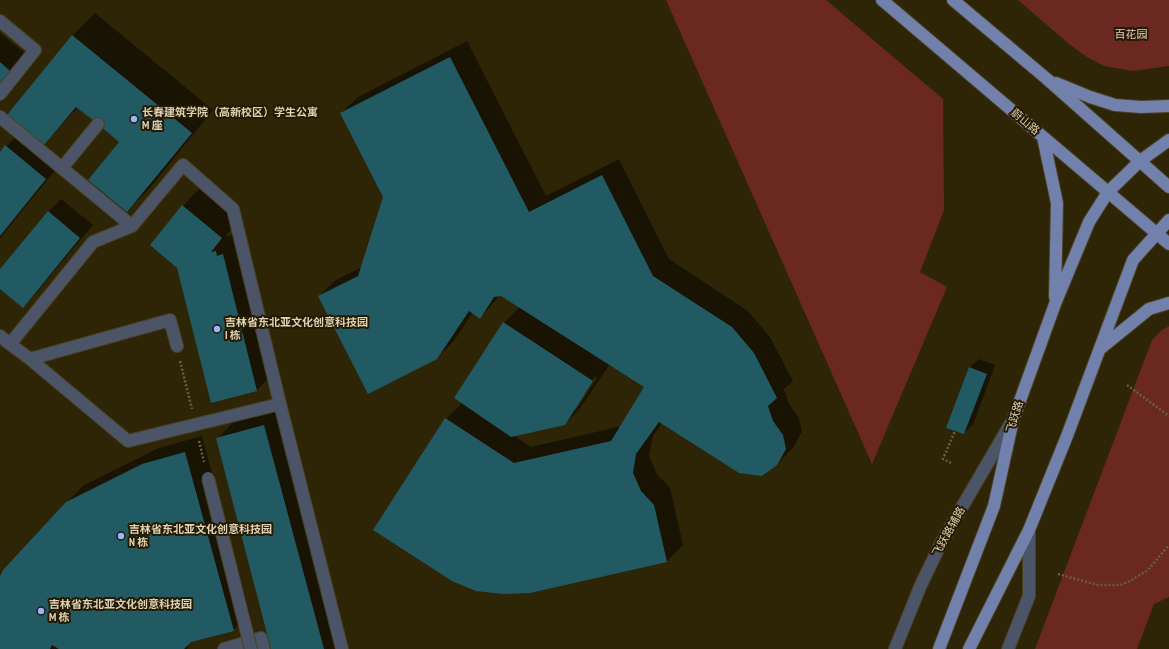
<!DOCTYPE html>
<html>
<head>
<meta charset="utf-8">
<style>
  body { margin:0 }
  canvas { display:block; background:#2e2406 }
</style>
</head>
<body>
<canvas width="1169" height="649"></canvas>
<script>
const g = document.querySelector('canvas').getContext('2d');
g.lineJoin = 'round';
function paint(path, color) {
  g.fillStyle = color;
  g.fill(path, 'evenodd');
}
function toPath(rows) {
  const path = new Path2D();
  for (const r of rows) {
    path.moveTo(r[0], r[1]);
    for (let i = 2; i < r.length; i += 2) path.lineTo(r[i], r[i + 1]);
  }
  return path;
}
function strokePath(path, color, width, dash) {
  g.strokeStyle = color;
  g.lineWidth = width;
  g.lineCap = dash ? 'butt' : 'round';
  g.setLineDash(dash || []);
  g.stroke(path);
}
function write(font, color, halo, rows, align = 'center') {
  g.font = font + ' "PT Sans Narrow","Noto Sans SC",sans-serif';
  g.lineWidth = 4;
  g.setLineDash([]);
  g.textBaseline = 'middle';
  g.strokeStyle = halo;
  g.fillStyle = color;
  for (const [text, x, y, turn = 0] of rows) {
    g.save();
    g.translate(x, y);
    g.rotate((+turn || 0) * Math.PI / 180);
    g.textAlign = isNaN(turn) ? turn : align;
    if (halo) g.strokeText(text, 0, 0);
    g.fillText(text, 0, 0);
    g.restore();
  }
}
const green = toPath([
  [666,0,826,0,943,99,944,210,920,272,947,287,872,464],
  [1018,0,1169,0,1169,66,1133,71,1104,66,1087,57,1069,44],
  [1169,326,1169,597,1154,604,1137,649,1035,649,1152,340,1162,330]
]);
const shadow = toPath([
  [95,13,213,110,149,189,127,211,121,142,78,107,44,144,8,115,73,35],
  [0,33,26,54,0,85],
  [467,41,546,196,619,159,669,259,748,311,770,337,793,381,784,389,789,404,799,418,802,432,793,448,776,465,662,423,653,436,649,456,657,474,670,488,683,545,667,561,530,592,446,419,462,403,455,398,504,323,520,307,501,294,480,318,473,312,454,341,437,358,319,296,336,280,362,267,384,197,341,113,358,97],
  [610,364,646,387,622,426,531,447,513,435,565,424,581,407],
  [595,376,597,378,576,410,573,410],
  [23,129,62,162,0,238,0,153],
  [199,189,238,221,225,237,233,235,234,240,240,238,273,373,257,390,183,206],
  [61,199,93,225,35,294,23,307,0,288,0,270,48,212],
  [979,359,995,365,973,425,964,433,948,427,970,367],
  [281,409,344,649,272,649,217,439,233,422],
  [202,436,250,614,233,630,191,641,187,649,61,649,58,647,57,649,0,649,0,579,67,502,84,485,159,448]
]);
const building = toPath([
  [72,35,192,133,127,212,88,180,119,142,98,124,76,107,44,145,7,115],
  [450,57,529,212,602,175,653,276,732,327,754,353,777,398,768,406,773,421,783,435,786,449,777,465,762,476,739,473,659,422,636,454,633,473,641,491,654,505,667,562,530,593,503,594,476,591,452,581,373,530,445,418,514,463,611,441,644,387,501,296,494,297,480,319,469,311,437,359,368,394,318,296,358,276,383,197,340,113],
  [0,62,10,71,0,83],
  [5,145,46,179,0,236,0,152],
  [182,205,222,238,211,252,216,251,217,256,223,254,257,391,211,403,177,268,150,245],
  [48,211,80,238,23,308,0,289,0,269],
  [503,322,593,381,565,425,511,437,454,398],
  [969,367,987,374,964,434,946,428],
  [264,425,324,649,271,649,216,438],
  [185,452,234,631,191,642,184,649,59,649,52,645,50,649,0,649,0,576,3,570,66,502,142,464]
]);
const path = toPath([
  [180,361,192,409],
  [1127,385,1169,416],
  [199,441,204,462],
  [951,463,943,459,955,431],
  [1058,574,1098,585,1120,585,1130,581,1148,570,1169,545]
]);
const minor = toPath([
  [0,21,35,50,0,94],
  [0,117,132,226],
  [62,168,98,124],
  [0,336,10,344,93,242,132,226,183,165,233,209,280,404,342,649],
  [10,344,30,359,170,320,177,346],
  [30,359,128,441,280,404],
  [224,649,261,638,264,649],
  [895,649,920,587,941,543,1011,423],
  [1008,649,1029,596,1029,530]
]);
const major = toPath([
  [882,0,1169,244],
  [953,0,1047,79,1169,187],
  [1056,83,1090,97,1115,105,1141,107,1169,106],
  [1043,137,1057,203,1055,297],
  [1101,348,1149,309,1169,303],
  [939,649,994,506,1013,420,1055,304,1089,222,1108,192,1140,161,1169,140],
  [969,649,1029,530,1067,436,1133,260,1169,220]
]);
const minorBridge = toPath([
  [208,478,251,649]
]);
const markers = [
  [134,119,4,"#9bb5fd"],
  [217,329,4,"#9bb5fd"],
  [121,536,4,"#9bb5fd"],
  [41,611,4,"#9bb5fd"]
];
const parkNames = [
  ["百花园",1131,35]
];
const poiNames = [
  ["长春建筑学院（高新校区）学生公寓",142,113],
  ["M 座",142,126],
  ["吉林省东北亚文化创意科技园",225,323],
  ["I 栋",225,336],
  ["吉林省东北亚文化创意科技园",129,530],
  ["N 栋",129,543],
  ["吉林省东北亚文化创意科技园",49,605],
  ["M 栋",49,618]
];
const streetNames = [
  ["蔚山路",1025,122,40],
  ["飞跃路",1015,417,-73],
  ["飞跃路辅路",949,532,-61]
];
paint(green, '#6b2821');
paint(shadow, '#0007');
paint(building, '#215a63');
strokePath(minor, '#4a4022', 14);
strokePath(major, '#4a4022', 14);
strokePath(path, '#685e41', 2.5, [2, 2]);
strokePath(minor, '#4c5468', 12);
strokePath(major, '#7281ab', 12);
strokePath(minorBridge, '#4a4022', 14, []);
strokePath(minorBridge, '#4c5468', 12);
for (const [x, y, r, color] of markers) {
  const dot = new Path2D();
  dot.arc(x, y, r, 0, 2 * Math.PI);
  g.fillStyle = color;
  g.fill(dot);
  strokePath(dot, '#241a00', 1.5);
}
write('11px', '#ebccc7', '#241a00', parkNames);
write('bold 11px', '#ddd2b6', '#241a00', poiNames, 'left');
write('11px', '#ddd2b6', '#241a00', streetNames);
</script>
</body>
</html>
